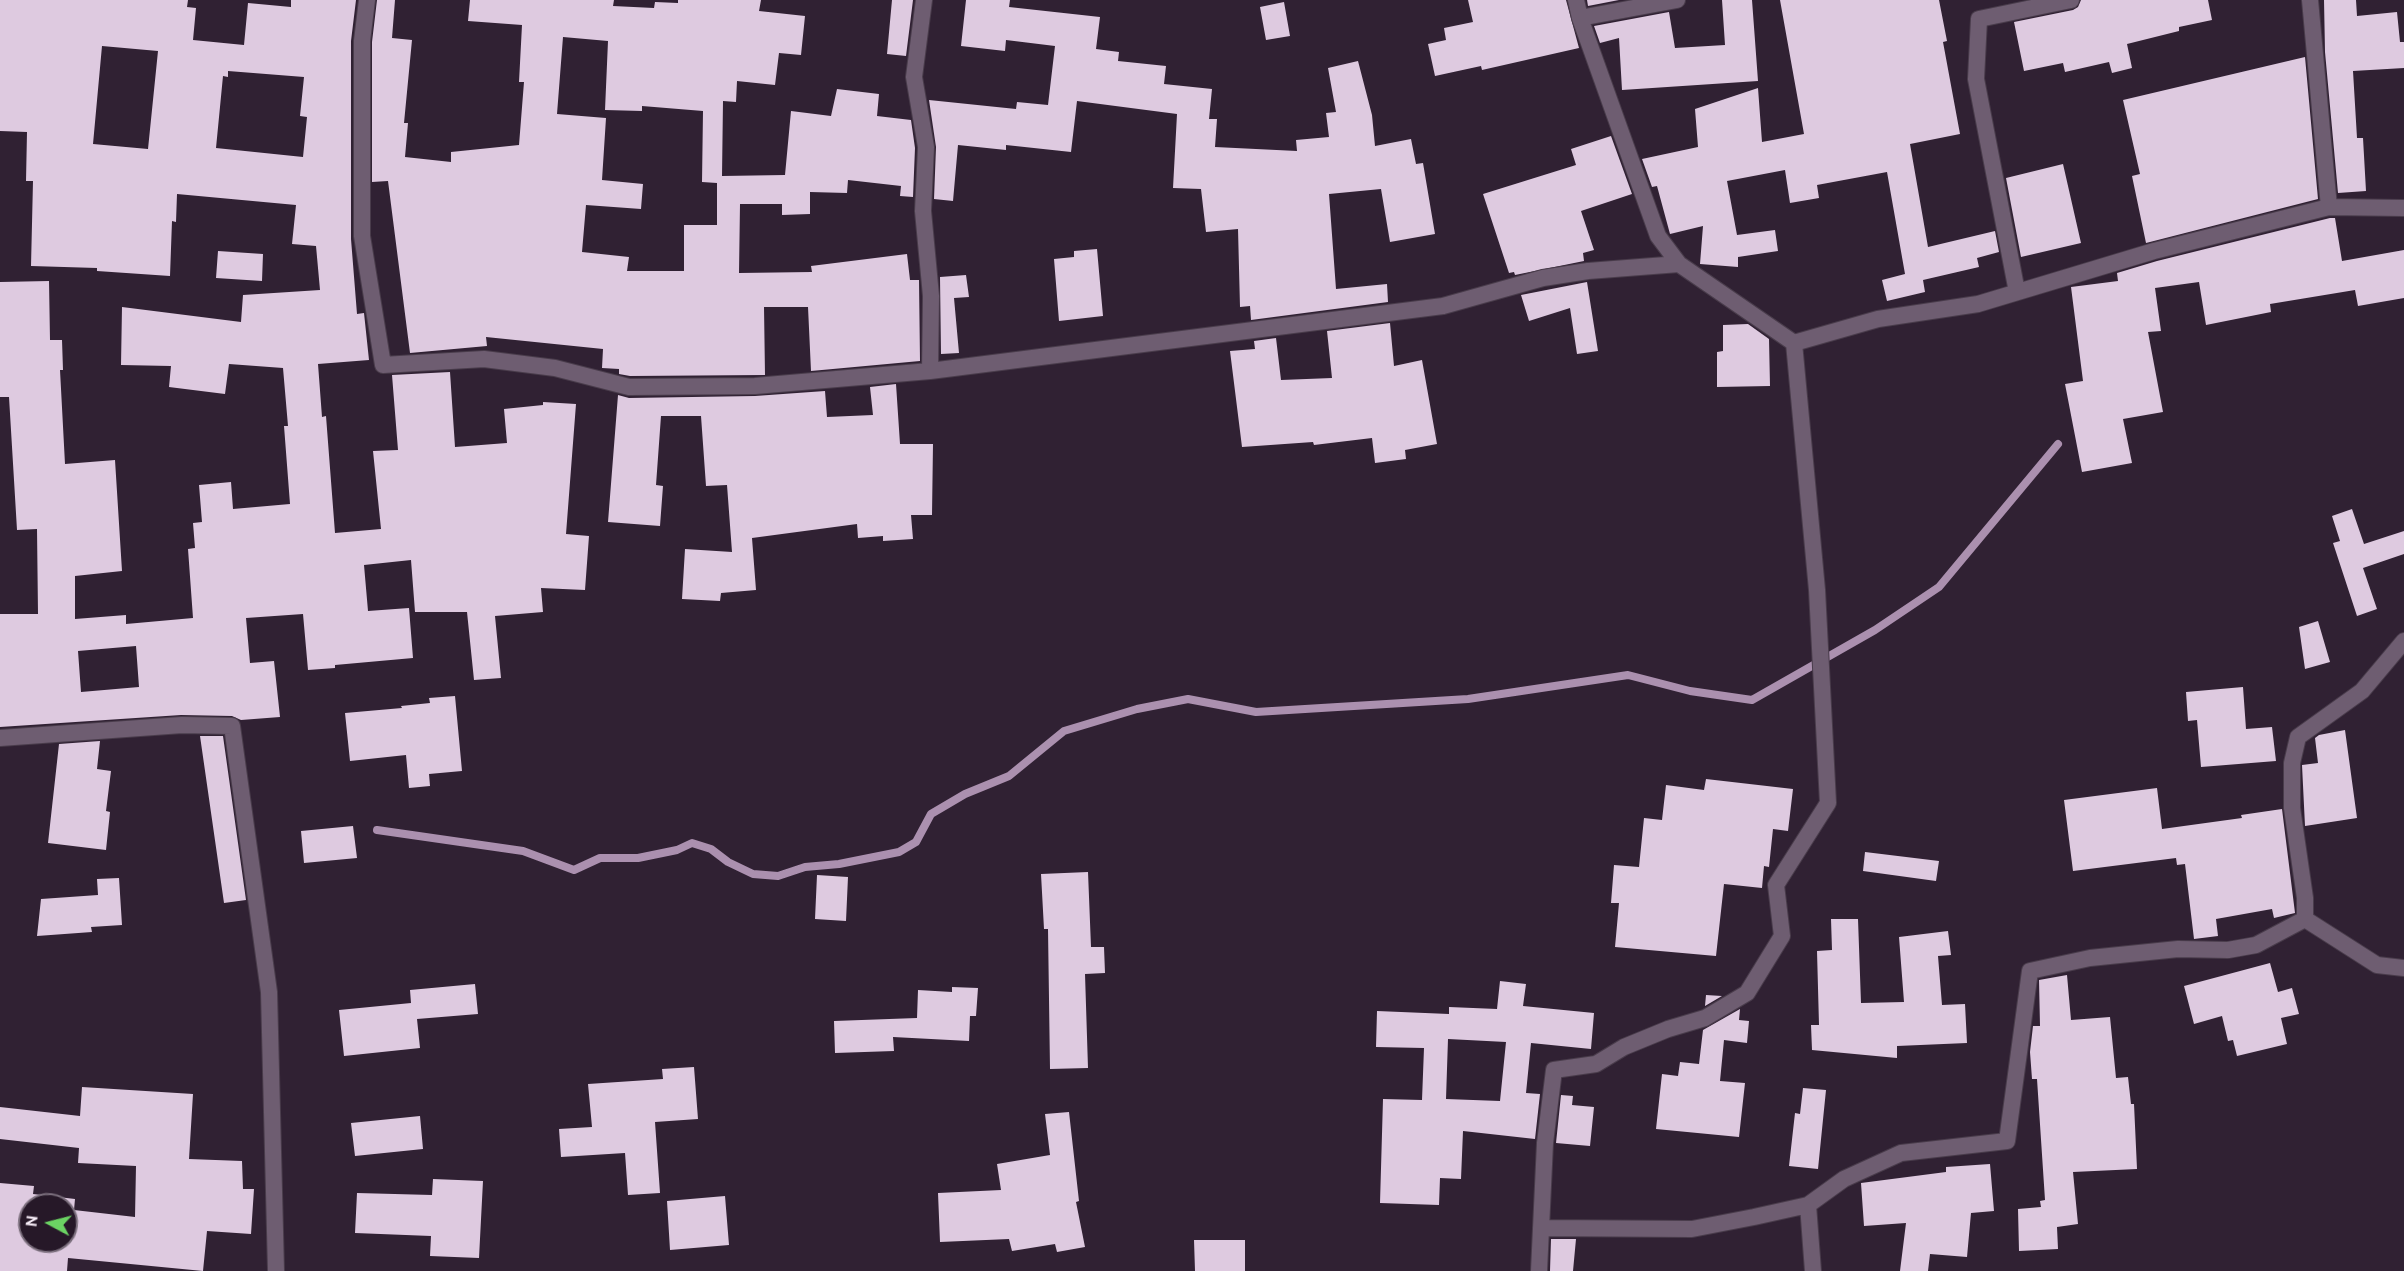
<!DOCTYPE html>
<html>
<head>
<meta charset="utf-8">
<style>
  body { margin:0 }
  #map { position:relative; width:2404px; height:1271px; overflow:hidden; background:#302133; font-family:Cabin,sans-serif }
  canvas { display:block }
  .north { position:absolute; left:18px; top:1193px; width:60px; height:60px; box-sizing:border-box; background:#261828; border:2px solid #7a6e7c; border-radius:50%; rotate:277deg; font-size:16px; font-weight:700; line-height:24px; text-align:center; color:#f8eef9 }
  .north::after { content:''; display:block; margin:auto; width:21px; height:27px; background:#6bd363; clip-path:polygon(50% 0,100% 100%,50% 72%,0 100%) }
</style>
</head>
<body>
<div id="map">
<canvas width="2404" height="1271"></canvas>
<div class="north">N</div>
</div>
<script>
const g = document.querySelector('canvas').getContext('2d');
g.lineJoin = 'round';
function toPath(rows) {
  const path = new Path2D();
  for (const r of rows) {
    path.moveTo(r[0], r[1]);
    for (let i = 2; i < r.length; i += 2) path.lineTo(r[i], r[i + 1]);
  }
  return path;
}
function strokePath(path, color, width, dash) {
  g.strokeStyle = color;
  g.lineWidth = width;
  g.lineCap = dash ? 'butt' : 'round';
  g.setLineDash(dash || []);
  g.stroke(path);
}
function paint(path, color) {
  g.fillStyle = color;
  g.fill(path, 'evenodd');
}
const stream = toPath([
  [377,830,523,851,574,870,600,858,638,858,677,850,692,843,711,849,728,862,753,874,778,876,805,867,839,864,899,852,916,842,931,814,965,794,1009,776,1064,731,1137,709,1188,699,1256,712,1468,699,1628,675,1690,691,1752,700,1875,630,1939,587,2058,444]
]);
const building = toPath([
  [0,0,188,0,187,7,196,8,193,40,244,45,248,3,291,7,291,0,356,0,351,41,351,239,357,314,364,313,369,360,318,364,322,417,326,416,335,533,381,529,373,451,398,450,392,375,450,372,455,447,507,443,504,409,543,405,543,402,576,404,566,534,589,536,585,590,541,588,543,612,495,616,501,678,474,680,467,612,415,612,411,560,364,565,368,611,409,608,413,658,335,665,335,668,308,670,303,614,246,618,250,663,274,661,280,717,241,720,232,716,181,715,0,727,0,614,38,614,37,529,17,530,9,397,0,397,0,282,49,281,50,340,62,340,63,370,60,370,65,464,115,460,122,571,75,576,75,619,126,615,126,624,193,618,188,549,195,548,193,523,202,522,199,485,231,482,233,509,290,504,284,426,288,426,283,368,229,364,225,394,169,387,171,366,121,365,122,307,241,322,243,295,320,290,316,246,292,244,296,205,177,194,176,222,172,221,170,276,97,271,97,268,31,266,33,181,26,181,27,132,0,131],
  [102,46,158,51,148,149,93,144],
  [228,71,304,77,300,116,307,117,303,157,216,148,223,76,228,77],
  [136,646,139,687,81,692,78,651],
  [377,0,395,0,392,38,412,40,404,123,408,123,405,157,451,162,451,152,519,145,524,82,519,82,522,25,468,21,470,0,614,0,613,6,654,8,655,2,678,3,678,0,761,0,759,11,805,16,801,55,779,53,775,85,737,81,736,102,723,101,722,176,785,175,791,111,831,116,837,89,879,94,877,116,911,120,915,148,913,197,900,196,901,186,848,180,847,193,810,192,810,214,782,215,782,204,740,204,739,273,812,272,811,266,907,254,910,280,919,280,920,361,811,371,808,307,764,307,765,375,630,376,619,374,619,369,602,368,603,349,486,337,487,346,410,353,388,181,372,182,372,42],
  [563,37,608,41,605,110,642,111,642,106,703,111,702,182,717,183,717,225,684,225,684,271,627,271,629,257,582,252,586,205,641,209,643,184,602,180,606,118,557,114],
  [892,0,913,0,906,56,887,54],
  [966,0,1010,0,1009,7,1100,17,1096,49,1119,52,1118,61,1166,66,1164,84,1212,89,1209,119,1217,119,1215,147,1297,151,1296,140,1329,137,1326,113,1336,112,1328,68,1358,61,1372,115,1375,146,1411,139,1416,164,1423,163,1435,234,1390,242,1381,189,1329,194,1336,289,1387,284,1388,302,1251,320,1250,306,1240,307,1238,229,1206,232,1201,189,1173,188,1177,114,1077,101,1071,152,1006,145,1006,150,958,145,953,201,934,199,936,147,929,100,1016,109,1017,102,1048,105,1055,46,1006,40,1005,51,961,46],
  [1468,0,1566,0,1579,48,1482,70,1481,66,1435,76,1428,44,1446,40,1444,28,1473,22],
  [1587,0,1619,0,1588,6],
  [1722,0,1752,0,1758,81,1622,90,1619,38,1600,43,1594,26,1669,12,1675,48,1725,45],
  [1780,0,1939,0,1947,41,1943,42,1960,134,1910,144,1928,247,1995,231,1999,252,1977,258,1979,267,1923,280,1925,292,1887,301,1882,280,1905,274,1887,172,1817,185,1819,198,1790,203,1785,170,1727,181,1737,235,1775,230,1778,251,1738,257,1738,267,1700,264,1703,226,1670,234,1657,186,1652,187,1642,159,1698,147,1695,109,1758,88,1762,142,1804,134],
  [2081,0,2208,0,2212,20,2179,27,2179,31,2127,44,2132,68,2112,73,2109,62,2065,72,2063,63,2024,71,2014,22,2073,10,2078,7],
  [2324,0,2356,0,2357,16,2397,12,2400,42,2404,42,2404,68,2353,71,2357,138,2363,138,2366,191,2338,193,2325,52],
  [1284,2,1290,36,1266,40,1260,7],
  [2305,57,2318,199,2146,243,2132,176,2140,174,2123,100],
  [1611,136,1632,194,1581,211,1594,250,1583,253,1584,261,1515,275,1514,272,1509,273,1483,194,1576,165,1571,149],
  [2063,164,2081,243,2021,257,2006,178],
  [2330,218,2335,218,2342,261,2404,250,2404,298,2358,306,2355,290,2270,304,2271,312,2206,325,2199,282,2155,288,2161,331,2148,332,2163,412,2123,419,2132,463,2082,472,2065,384,2083,381,2071,287,2118,281,2117,273,2157,261],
  [1097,249,1103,316,1059,321,1054,259,1074,257,1074,251],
  [218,251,263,254,262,281,216,278],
  [966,275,969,297,954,298,959,353,941,354,940,277],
  [1587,282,1598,351,1577,354,1570,308,1529,321,1521,295],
  [1390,323,1394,366,1422,360,1437,444,1405,450,1406,459,1375,463,1372,438,1314,445,1313,442,1242,447,1230,351,1255,349,1254,341,1276,338,1281,380,1332,378,1327,331],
  [1748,324,1769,339,1770,386,1717,387,1717,352,1723,351,1723,325],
  [896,384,900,444,933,444,932,515,911,515,913,539,883,541,883,536,858,538,857,524,752,538,756,590,721,593,720,601,682,599,685,549,732,552,727,485,706,486,701,416,661,416,656,485,663,486,660,526,608,522,618,395,629,398,755,396,825,391,827,417,873,415,870,387],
  [2352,509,2364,544,2404,531,2404,554,2363,568,2377,609,2357,616,2333,543,2340,541,2332,516],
  [2318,621,2330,662,2305,669,2299,627],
  [2243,687,2246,729,2272,727,2276,761,2201,767,2197,720,2188,721,2186,692],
  [455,696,462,771,429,774,430,786,409,788,406,755,350,761,345,713,402,708,401,706,430,703,429,698],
  [2345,730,2357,818,2305,826,2302,765,2318,763,2315,738,2319,735],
  [200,736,223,736,246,900,224,903],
  [100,741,97,769,111,771,106,811,110,812,106,850,48,843,59,744],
  [1706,779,1793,789,1788,831,1773,829,1769,867,1764,866,1762,888,1724,884,1716,956,1615,947,1619,903,1611,903,1614,865,1639,867,1644,818,1662,820,1666,785,1704,790],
  [2157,788,2162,829,2242,818,2241,815,2282,809,2295,913,2274,918,2272,909,2216,919,2218,936,2194,939,2185,864,2177,865,2176,858,2073,871,2064,800],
  [353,826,357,858,304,863,301,831],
  [1865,852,1939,861,1936,881,1863,871],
  [1088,872,1091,947,1104,947,1105,973,1085,974,1088,1068,1050,1069,1048,929,1044,929,1041,874],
  [817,875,848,877,846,921,815,919],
  [119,878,122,925,91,927,92,932,37,936,41,899,98,895,97,879],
  [1831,919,1858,919,1861,1003,1904,1002,1899,937,1948,931,1951,955,1938,956,1942,1005,1965,1004,1967,1043,1897,1046,1897,1058,1812,1050,1811,1025,1819,1025,1817,951,1832,950],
  [2270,963,2278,992,2292,988,2299,1014,2281,1018,2287,1044,2237,1056,2233,1040,2228,1041,2222,1016,2194,1024,2184,986],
  [2067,975,2071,1020,2110,1017,2116,1078,2128,1077,2131,1104,2134,1104,2137,1169,2073,1172,2078,1224,2057,1227,2058,1249,2019,1251,2018,1209,2041,1207,2040,1201,2045,1200,2037,1079,2032,1079,2030,1052,2033,1026,2040,1026,2039,980],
  [1500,981,1526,984,1523,1006,1594,1013,1591,1049,1531,1043,1526,1093,1540,1094,1535,1139,1463,1131,1461,1179,1440,1178,1439,1205,1380,1203,1383,1099,1422,1100,1424,1048,1376,1047,1377,1011,1449,1014,1449,1007,1497,1009],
  [1448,1039,1506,1042,1500,1101,1446,1099],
  [475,984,478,1014,417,1019,420,1048,344,1056,339,1010,411,1003,410,990],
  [952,987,978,988,976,1016,970,1016,969,1041,893,1037,894,1051,835,1053,834,1021,917,1018,918,990,952,992],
  [1706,995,1722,996,1705,1006],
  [1740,1009,1739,1020,1749,1021,1747,1043,1724,1040,1720,1081,1745,1083,1739,1137,1656,1129,1662,1074,1678,1076,1680,1062,1699,1064,1703,1030],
  [694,1067,698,1119,655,1122,660,1193,628,1195,625,1153,561,1157,559,1129,592,1127,588,1084,663,1079,662,1069],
  [82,1087,193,1094,189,1159,242,1161,243,1189,254,1189,251,1234,207,1231,203,1271,68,1258,67,1271,0,1271,0,1183,34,1186,33,1194,75,1199,74,1210,135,1217,136,1166,78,1163,79,1148,0,1139,0,1107,80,1116],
  [30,1205,66,1205,66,1241,30,1241],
  [1803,1088,1826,1090,1818,1169,1789,1166,1795,1113,1800,1114],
  [1561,1095,1573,1096,1572,1105,1594,1107,1590,1146,1556,1143],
  [1069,1112,1079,1201,1076,1202,1085,1247,1057,1252,1055,1244,1012,1251,1009,1239,940,1242,938,1193,1001,1190,997,1164,1050,1155,1045,1114],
  [420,1116,423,1149,355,1156,351,1123],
  [1990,1164,1994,1211,1971,1213,1967,1257,1930,1254,1928,1271,1900,1271,1906,1223,1864,1226,1861,1183,1946,1172,1946,1167],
  [433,1179,483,1181,479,1258,430,1256,431,1236,355,1233,357,1193,432,1195],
  [725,1196,729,1245,670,1250,667,1201],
  [1551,1239,1576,1239,1573,1271,1550,1271],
  [1194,1240,1245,1240,1245,1271,1195,1271]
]);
const minor = toPath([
  [367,0,362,41,362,236,383,365,484,359,555,368,629,387,755,386,930,371,931,296,923,211,926,147,914,77,924,0],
  [2310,0,2329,207],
  [1580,18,1677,0],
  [2017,292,1976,79,1979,19,2071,0],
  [1794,343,1878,319,1978,304,2154,251,2329,207,2404,208],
  [930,371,1443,306,1543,278,1588,271,1679,264],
  [0,738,182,725,232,726,269,992,276,1271],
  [2305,919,2377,965,2404,968],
  [1808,1205,1813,1271],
  [1541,1228,1692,1229,1754,1217,1808,1205,1844,1179,1901,1153,2007,1141,2030,971,2090,958,2178,949,2228,950,2256,945,2305,919,2305,898,2292,808,2292,763,2298,737,2362,691,2404,641],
  [1539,1271,1545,1143,1554,1070,1596,1064,1624,1047,1668,1029,1705,1018,1747,993,1782,936,1776,885,1828,803,1817,590,1794,343,1679,264,1658,236,1580,18,1576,0]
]);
strokePath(stream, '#ab90af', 8);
paint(building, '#decae0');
strokePath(minor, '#493c4b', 18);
strokePath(minor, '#6e5d71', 16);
</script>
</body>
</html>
